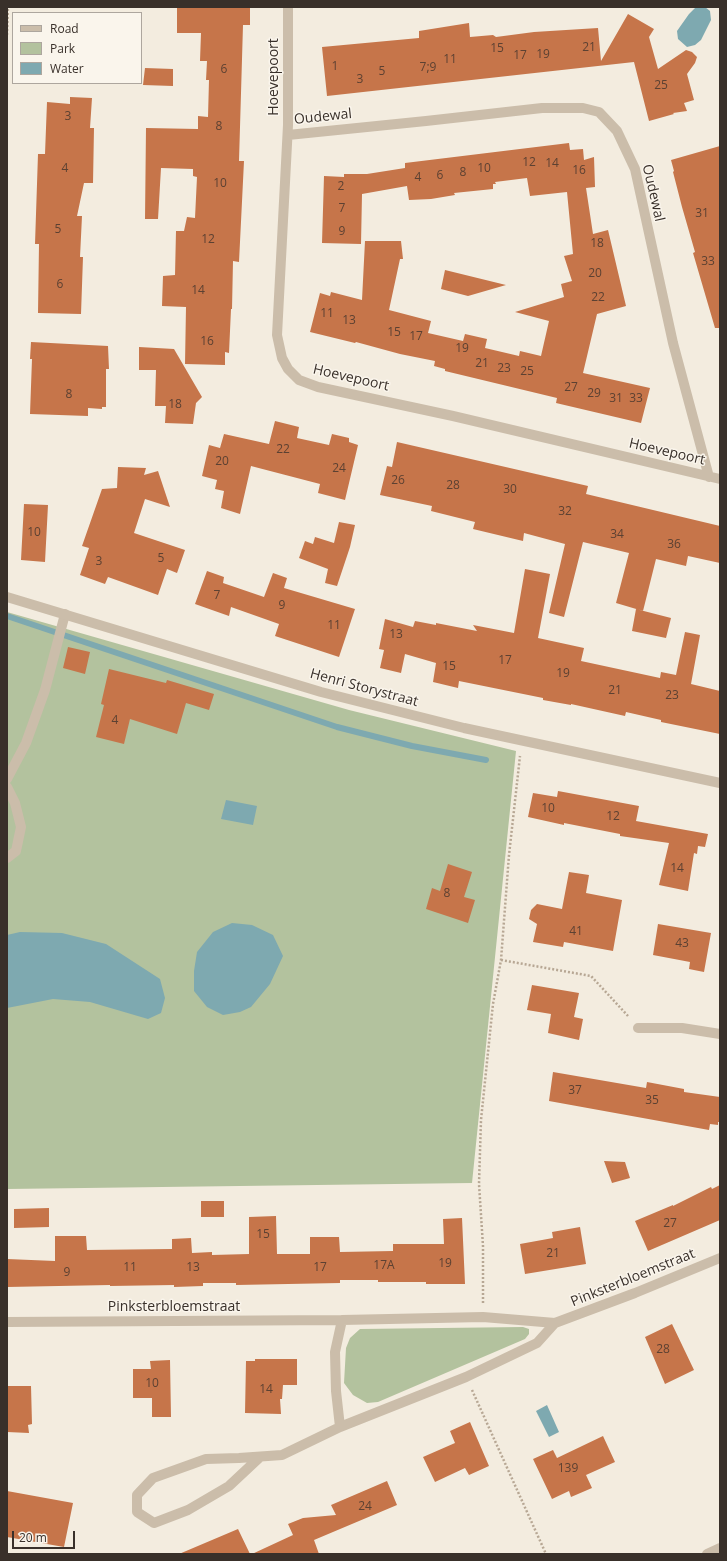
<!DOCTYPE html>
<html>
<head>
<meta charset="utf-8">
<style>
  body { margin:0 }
  #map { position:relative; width:727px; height:1561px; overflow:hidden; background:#f3ecdf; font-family:"Open Sans",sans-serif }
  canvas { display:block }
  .frame { position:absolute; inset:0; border:8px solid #39302a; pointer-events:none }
  .legend { position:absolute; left:12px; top:12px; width:130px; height:72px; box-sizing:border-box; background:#faf5ec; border:1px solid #ada69e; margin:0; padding:5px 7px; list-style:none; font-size:12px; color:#39302a }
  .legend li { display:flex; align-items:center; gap:8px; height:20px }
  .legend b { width:20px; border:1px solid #ada69e }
  .scale { position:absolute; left:12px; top:1531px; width:63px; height:18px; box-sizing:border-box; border:2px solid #39302a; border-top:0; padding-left:5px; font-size:12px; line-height:14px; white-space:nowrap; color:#39302a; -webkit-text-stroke:3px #faf5ec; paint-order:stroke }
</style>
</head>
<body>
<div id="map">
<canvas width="727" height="1561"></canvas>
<div class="frame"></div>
<ul class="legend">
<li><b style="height:5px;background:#cbbdaa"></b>Road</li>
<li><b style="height:11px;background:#b3c29e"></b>Park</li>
<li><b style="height:11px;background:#7ea9b0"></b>Water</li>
</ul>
<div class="scale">20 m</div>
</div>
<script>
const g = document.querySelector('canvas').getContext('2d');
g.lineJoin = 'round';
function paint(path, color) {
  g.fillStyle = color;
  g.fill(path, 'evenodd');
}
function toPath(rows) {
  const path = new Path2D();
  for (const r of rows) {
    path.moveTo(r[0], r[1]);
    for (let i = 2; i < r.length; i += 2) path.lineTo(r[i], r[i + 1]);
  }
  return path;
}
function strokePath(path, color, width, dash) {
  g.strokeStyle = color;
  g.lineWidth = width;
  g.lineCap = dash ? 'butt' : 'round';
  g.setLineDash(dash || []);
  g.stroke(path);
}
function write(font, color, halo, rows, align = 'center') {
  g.font = font + ' "Open Sans",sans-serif';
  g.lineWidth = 3;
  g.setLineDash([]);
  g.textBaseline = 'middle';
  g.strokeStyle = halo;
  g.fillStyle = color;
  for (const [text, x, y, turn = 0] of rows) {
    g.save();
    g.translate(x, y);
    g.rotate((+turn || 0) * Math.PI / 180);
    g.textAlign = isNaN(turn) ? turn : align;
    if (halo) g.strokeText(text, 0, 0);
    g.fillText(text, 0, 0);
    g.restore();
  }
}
const green = toPath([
  [7,612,349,710,516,751,472,1183,7,1189],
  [523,1327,529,1329,529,1334,525,1339,378,1402,367,1403,353,1395,344,1383,346,1348,350,1338,360,1329]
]);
const water = toPath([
  [696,7,705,7,710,11,711,20,701,40,695,45,687,47,678,39,677,31,689,14],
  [226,800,257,806,253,825,221,819],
  [232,923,252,925,273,935,283,956,270,984,251,1007,240,1012,223,1015,207,1007,194,991,194,971,197,952,213,932],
  [20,932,62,933,106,944,160,979,165,998,161,1013,148,1019,90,1002,53,999,7,1008,7,935],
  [547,1405,559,1432,549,1437,536,1411]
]);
const stream = toPath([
  [7,616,337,727,412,746,486,760]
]);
const building = toPath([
  [177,7,250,7,250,25,243,25,239,161,244,161,239,262,233,261,232,309,231,309,229,353,225,352,225,365,185,364,186,307,162,306,163,276,175,275,176,231,184,231,187,217,195,218,197,177,193,176,193,169,161,168,158,219,145,219,146,128,198,129,198,116,208,117,209,80,206,80,207,61,200,61,201,33,177,33],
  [628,14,654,29,649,37,658,69,686,50,692,52,697,57,695,63,687,74,694,100,684,103,687,111,673,113,674,114,649,121,634,62,327,96,322,47,419,38,419,31,469,23,470,37,493,35,496,37,534,32,598,28,601,61],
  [145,68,173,69,173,86,143,85],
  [70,97,92,98,90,128,94,128,93,183,84,183,77,216,82,216,80,257,83,257,81,314,38,313,39,244,35,244,38,154,45,154,47,102,70,104],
  [569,143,570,150,583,149,584,160,594,157,595,187,586,188,593,234,608,230,626,306,597,314,583,373,650,388,641,423,556,403,557,398,445,371,445,369,434,366,435,361,400,354,356,342,355,343,310,332,320,293,330,296,331,292,362,300,365,241,401,241,403,259,400,259,389,310,431,321,428,333,463,341,465,334,487,339,485,348,519,356,520,351,541,356,549,321,515,312,564,297,561,284,572,281,564,256,573,254,567,192,530,196,527,178,495,182,496,184,493,184,493,189,454,193,455,195,431,199,409,200,407,186,362,194,361,244,322,243,324,176,344,177,344,174,367,174,405,168,405,163],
  [720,146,720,328,715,328,693,253,695,252,682,207,673,172,674,171,671,160],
  [445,270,506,285,468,296,441,289],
  [31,342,108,346,109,369,106,369,106,407,102,407,102,409,88,408,88,416,30,414,32,359,30,359],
  [139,347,174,349,202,397,196,403,193,424,165,423,166,406,155,406,156,370,139,370],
  [275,421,299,427,297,438,329,445,332,434,349,438,349,442,358,445,345,500,318,493,320,484,251,466,240,514,221,508,224,491,215,489,217,480,202,476,209,445,220,448,224,434,269,444],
  [397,442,588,486,586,494,720,526,720,563,688,556,686,566,656,559,643,611,616,603,629,553,583,542,564,617,549,613,565,544,524,533,523,541,473,529,475,522,431,511,432,506,380,495,387,466,392,467],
  [118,467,146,468,144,475,158,471,170,507,145,499,134,533,185,550,177,573,167,569,158,595,108,577,105,584,80,575,89,548,82,546,102,489,117,488],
  [24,504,48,505,45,562,21,560],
  [339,522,355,525,350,547,337,586,325,583,328,569,299,558,305,541,313,544,315,537,334,543],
  [525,569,550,574,538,638,584,648,581,661,660,678,661,672,676,675,685,632,700,635,691,684,720,691,720,734,661,722,661,720,626,712,625,716,571,704,571,705,543,700,543,698,459,681,458,688,433,682,436,663,405,654,401,673,380,668,384,650,379,649,385,619,413,627,415,621,436,625,436,623,477,631,473,625,514,633],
  [207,571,224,577,223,583,264,597,273,573,287,578,284,588,355,609,339,657,275,636,279,624,231,607,229,616,195,604],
  [636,609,671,618,666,638,632,631],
  [68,647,90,652,85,674,63,668],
  [109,669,166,683,167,680,214,694,209,710,186,703,177,734,130,719,124,744,96,737,104,705,101,704],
  [558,791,639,806,636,821,708,834,705,847,698,846,697,854,694,853,688,891,659,885,669,843,620,836,620,834,564,823,564,825,528,817,533,793,557,797],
  [448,864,472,872,464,897,475,900,468,923,426,909,432,888,440,891],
  [569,872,589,875,586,893,622,900,613,951,564,942,563,947,533,942,537,924,529,919,531,910,537,904,562,909],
  [658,924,711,933,704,972,689,969,690,962,653,955],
  [532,985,579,993,574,1017,583,1019,579,1040,548,1033,551,1014,527,1010],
  [553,1072,646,1088,647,1082,684,1089,684,1092,720,1097,720,1122,718,1122,718,1125,710,1124,709,1130,549,1101],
  [604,1161,625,1162,630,1178,612,1183],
  [720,1185,720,1220,648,1251,635,1221,673,1205,673,1206,711,1187,712,1189],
  [201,1201,224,1201,224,1217,201,1217],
  [49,1208,49,1227,14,1228,14,1209],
  [276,1216,277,1254,310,1254,310,1237,339,1237,340,1252,393,1251,393,1244,444,1244,443,1219,462,1218,465,1284,426,1284,426,1282,378,1282,378,1280,340,1280,340,1283,236,1285,236,1283,203,1283,203,1286,174,1287,174,1285,110,1286,110,1285,7,1287,7,1259,55,1261,55,1236,86,1236,87,1250,172,1249,172,1239,191,1238,192,1253,212,1252,212,1255,249,1254,249,1217],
  [580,1227,586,1264,525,1274,520,1244,553,1238,552,1232],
  [672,1324,694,1370,665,1384,645,1337],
  [255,1359,297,1359,297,1385,283,1385,282,1399,280,1399,281,1414,245,1413,246,1361,255,1361],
  [170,1360,171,1417,152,1417,152,1398,133,1398,133,1369,151,1369,150,1361],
  [7,1386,31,1386,32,1424,28,1425,29,1433,7,1432],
  [470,1422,489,1466,469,1475,465,1468,435,1482,423,1457,455,1443,450,1431],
  [603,1436,615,1462,586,1475,592,1488,571,1497,569,1491,552,1499,533,1459,553,1450,557,1458],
  [387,1481,397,1505,314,1540,319,1554,252,1554,293,1535,288,1524,303,1518,336,1515,331,1505],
  [7,1491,73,1503,64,1547,7,1537],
  [238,1529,250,1554,179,1554]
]);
const path = toPath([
  [7,35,8,7],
  [501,960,591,976,628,1016],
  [483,1303,483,1246,479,1184,481,1120,493,1004,501,960,509,855,520,756],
  [472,1390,546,1554]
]);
const service = toPath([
  [7,779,26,743,45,690,65,614],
  [7,787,15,803,21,827,16,851,7,858]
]);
const minor = toPath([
  [288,7,288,125,277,335,282,358,288,369,299,380,318,387,453,416,720,479],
  [288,135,426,121,542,108,583,108,599,112,617,131,635,169,673,343,709,477],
  [7,597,321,692,464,728,720,783],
  [638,1028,682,1028,720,1034],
  [7,1322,342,1320,483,1317,555,1323,635,1293,720,1258],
  [340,1427,466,1377,537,1343,555,1323],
  [260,1457,229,1486,188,1510,154,1523,137,1512,137,1495,153,1478,206,1459,239,1458,282,1455,340,1427,336,1391,335,1352,342,1320],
  [707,1554,720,1548]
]);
const numberNames = [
  ["21",589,48],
  ["15",497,49],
  ["19",543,55],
  ["17",520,56],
  ["11",450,60],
  ["1",335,67],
  ["7;9",428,68],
  ["6",224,70],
  ["5",382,72],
  ["3",360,80],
  ["25",661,86],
  ["3",68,117],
  ["8",219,127],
  ["12",529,163],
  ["14",552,164],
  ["4",65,169],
  ["10",484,169],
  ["16",579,171],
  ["8",463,173],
  ["6",440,176],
  ["4",418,178],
  ["10",220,184],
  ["2",341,187],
  ["7",342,209],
  ["31",702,214],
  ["5",58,230],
  ["9",342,232],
  ["12",208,240],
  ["18",597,244],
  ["33",708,262],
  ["20",595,274],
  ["6",60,285],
  ["14",198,291],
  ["22",598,298],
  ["11",327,314],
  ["13",349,321],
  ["15",394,333],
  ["17",416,337],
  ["16",207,342],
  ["19",462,349],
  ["21",482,364],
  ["23",504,369],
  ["25",527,372],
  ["27",571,388],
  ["29",594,394],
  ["8",69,395],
  ["31",616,399],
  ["33",636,399],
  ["18",175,405],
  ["22",283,450],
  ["20",222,462],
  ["24",339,469],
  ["26",398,481],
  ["28",453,486],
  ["30",510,490],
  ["32",565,512],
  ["10",34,533],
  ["34",617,535],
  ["36",674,545],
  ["5",161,559],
  ["3",99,562],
  ["7",217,596],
  ["9",282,606],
  ["11",334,626],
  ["13",396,635],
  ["17",505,661],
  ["15",449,667],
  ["19",563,674],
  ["21",615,691],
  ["23",672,696],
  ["4",115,721],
  ["10",548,809],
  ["12",613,817],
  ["14",677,869],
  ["8",447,894],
  ["41",576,932],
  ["43",682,944],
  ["37",575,1091],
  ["35",652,1101],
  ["27",670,1224],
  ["15",263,1235],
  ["21",553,1254],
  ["19",445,1264],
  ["17A",384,1266],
  ["11",130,1268],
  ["13",193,1268],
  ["17",320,1268],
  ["9",67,1273],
  ["28",663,1350],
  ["10",152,1384],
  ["14",266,1390],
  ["139",568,1469],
  ["24",365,1507]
];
const streetNames = [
  ["Hoevepoort",274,77,-90],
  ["Oudewal",323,117,-6],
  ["Oudewal",653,193,77],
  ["Hoevepoort",351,378,13],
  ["Hoevepoort",667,452,13],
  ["Henri Storystraat",364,688,15],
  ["Pinksterbloemstraat",633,1278,-22],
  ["Pinksterbloemstraat",174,1307]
];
paint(green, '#b3c29e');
paint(water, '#7ea9b0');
strokePath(stream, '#7ea9b0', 6);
paint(building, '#c6754a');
strokePath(path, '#b7a794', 2.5, [2, 2]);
strokePath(service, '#cbbdaa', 10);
strokePath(minor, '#cbbdaa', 10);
write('12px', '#5c4132', null, numberNames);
write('14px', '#39302a', '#faf5ec', streetNames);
</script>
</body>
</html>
